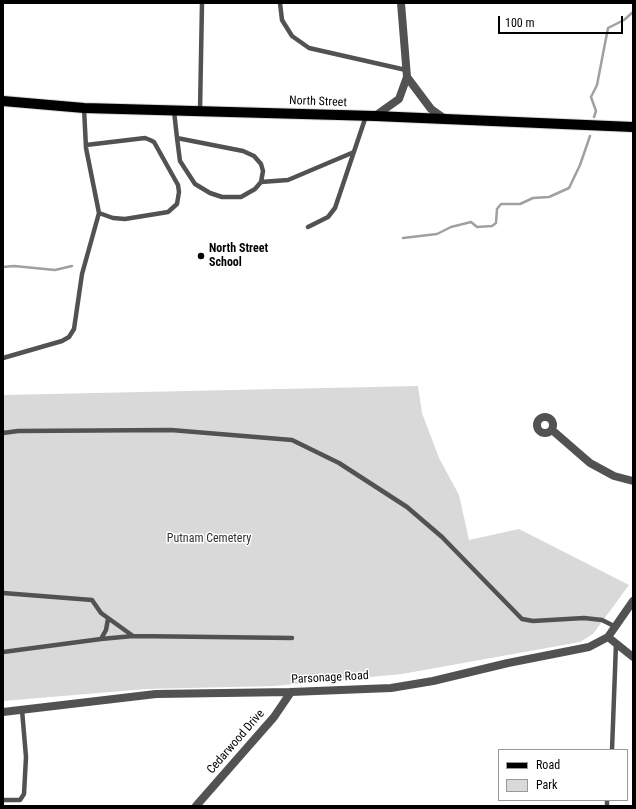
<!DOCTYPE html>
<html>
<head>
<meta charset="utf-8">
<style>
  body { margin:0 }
  #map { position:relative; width:636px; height:809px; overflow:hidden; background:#fff; font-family:"Roboto Condensed",sans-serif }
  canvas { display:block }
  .frame { position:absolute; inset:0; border:4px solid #000; pointer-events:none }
  .legend { position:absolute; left:498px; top:749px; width:130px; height:52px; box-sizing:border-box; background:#fff; border:1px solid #999; margin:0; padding:5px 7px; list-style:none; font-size:12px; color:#000 }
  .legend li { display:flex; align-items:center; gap:8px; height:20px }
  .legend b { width:20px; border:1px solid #999 }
  .scale { position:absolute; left:498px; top:16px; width:125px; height:18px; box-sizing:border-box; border:2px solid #000; border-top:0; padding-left:5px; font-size:12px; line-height:14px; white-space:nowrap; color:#000; -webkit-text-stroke:3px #fff; paint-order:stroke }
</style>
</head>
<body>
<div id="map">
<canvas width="636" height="809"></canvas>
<div class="frame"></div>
<ul class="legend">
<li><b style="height:5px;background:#000"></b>Road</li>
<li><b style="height:11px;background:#d9d9d9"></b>Park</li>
</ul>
<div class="scale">100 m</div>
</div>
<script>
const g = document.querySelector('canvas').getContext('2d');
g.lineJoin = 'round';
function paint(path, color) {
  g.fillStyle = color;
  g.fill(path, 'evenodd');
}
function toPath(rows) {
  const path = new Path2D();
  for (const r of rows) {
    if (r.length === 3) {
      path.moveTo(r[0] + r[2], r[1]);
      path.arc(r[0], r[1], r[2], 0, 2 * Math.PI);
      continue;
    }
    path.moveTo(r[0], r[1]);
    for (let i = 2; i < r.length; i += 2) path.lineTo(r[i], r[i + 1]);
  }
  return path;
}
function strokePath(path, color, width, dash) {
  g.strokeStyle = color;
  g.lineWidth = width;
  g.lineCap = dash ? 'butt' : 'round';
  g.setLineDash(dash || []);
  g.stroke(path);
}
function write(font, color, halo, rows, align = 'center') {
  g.font = font + ' "Roboto Condensed",sans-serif';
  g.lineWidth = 3;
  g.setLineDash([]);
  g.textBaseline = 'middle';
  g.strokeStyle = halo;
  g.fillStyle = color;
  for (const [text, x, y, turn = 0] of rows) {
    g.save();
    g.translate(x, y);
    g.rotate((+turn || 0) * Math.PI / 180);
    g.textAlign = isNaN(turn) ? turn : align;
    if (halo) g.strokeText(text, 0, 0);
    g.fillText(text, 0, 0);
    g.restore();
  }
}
const green = toPath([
  [418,386,422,413,439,458,459,495,469,540,519,529,629,585,593,634,580,642,402,674,274,686,146,689,3,701,3,395]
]);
const stream = toPath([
  [594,117,596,111,591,97,597,85,608,28,624,20,633,12],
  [403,238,437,234,451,227,471,222,477,227,492,226,496,223,497,209,501,204,520,204,533,198,549,197,569,188,580,165,590,136],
  [3,267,14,266,55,270,72,266]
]);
const lane = toPath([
  [280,3,282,20,292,36,309,48,406,70],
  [174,111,177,138,180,161,195,184,210,193,222,197,241,197,255,189,261,182,263,171,261,164,254,156,243,151,177,138],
  [200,111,202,3],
  [86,145,145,138,150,140,154,142,178,185,179,192,177,204,168,212,125,219,113,218,99,213],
  [261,182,288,180,354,152],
  [308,227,328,217,335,208,366,116],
  [3,358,62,341,69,337,74,329,82,274,99,213,86,148,84,108],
  [3,433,18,431,171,430,292,440,339,463,407,507,442,537,522,619,533,621,584,618,602,620,616,627],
  [3,593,92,600,101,613,133,636,292,638],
  [108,619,106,630,101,639,133,636],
  [3,652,101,639],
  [612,750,616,644],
  [3,800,20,800,24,794,26,757,22,710],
  [607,806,607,800]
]);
const street = toPath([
  [407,77,431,109,445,119],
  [375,116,399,99,407,77,401,3],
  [545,425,8],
  [552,430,590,463,614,476,633,481],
  [608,637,633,657],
  [3,712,156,694,291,692,391,688,433,681,508,663,589,647,608,637,633,601],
  [196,806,274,717,291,692]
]);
const primary = toPath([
  [3,101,84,108,375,116,633,127]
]);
const markers = [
  [201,256,4,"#000"]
];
const streetNames = [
  ["North Street",318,102,2],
  ["Parsonage Road",330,678,-3],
  ["Cedarwood Drive",236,742,-49]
];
const poiNames = [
  ["North Street",209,249],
  ["School",209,263]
];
const parkNames = [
  ["Putnam Cemetery",209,539]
];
paint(green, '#d9d9d9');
strokePath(stream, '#a0a0a0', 2.5);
strokePath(primary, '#dbdbdb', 12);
strokePath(lane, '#525252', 4.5);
strokePath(street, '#525252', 8);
strokePath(primary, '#000', 10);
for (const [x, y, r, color] of markers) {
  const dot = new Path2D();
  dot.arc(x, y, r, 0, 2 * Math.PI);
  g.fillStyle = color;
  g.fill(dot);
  strokePath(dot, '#fff', 1.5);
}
write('12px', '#000', '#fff', streetNames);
write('bold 12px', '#000', '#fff', poiNames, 'left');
write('12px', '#303030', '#fff', parkNames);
</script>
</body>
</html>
